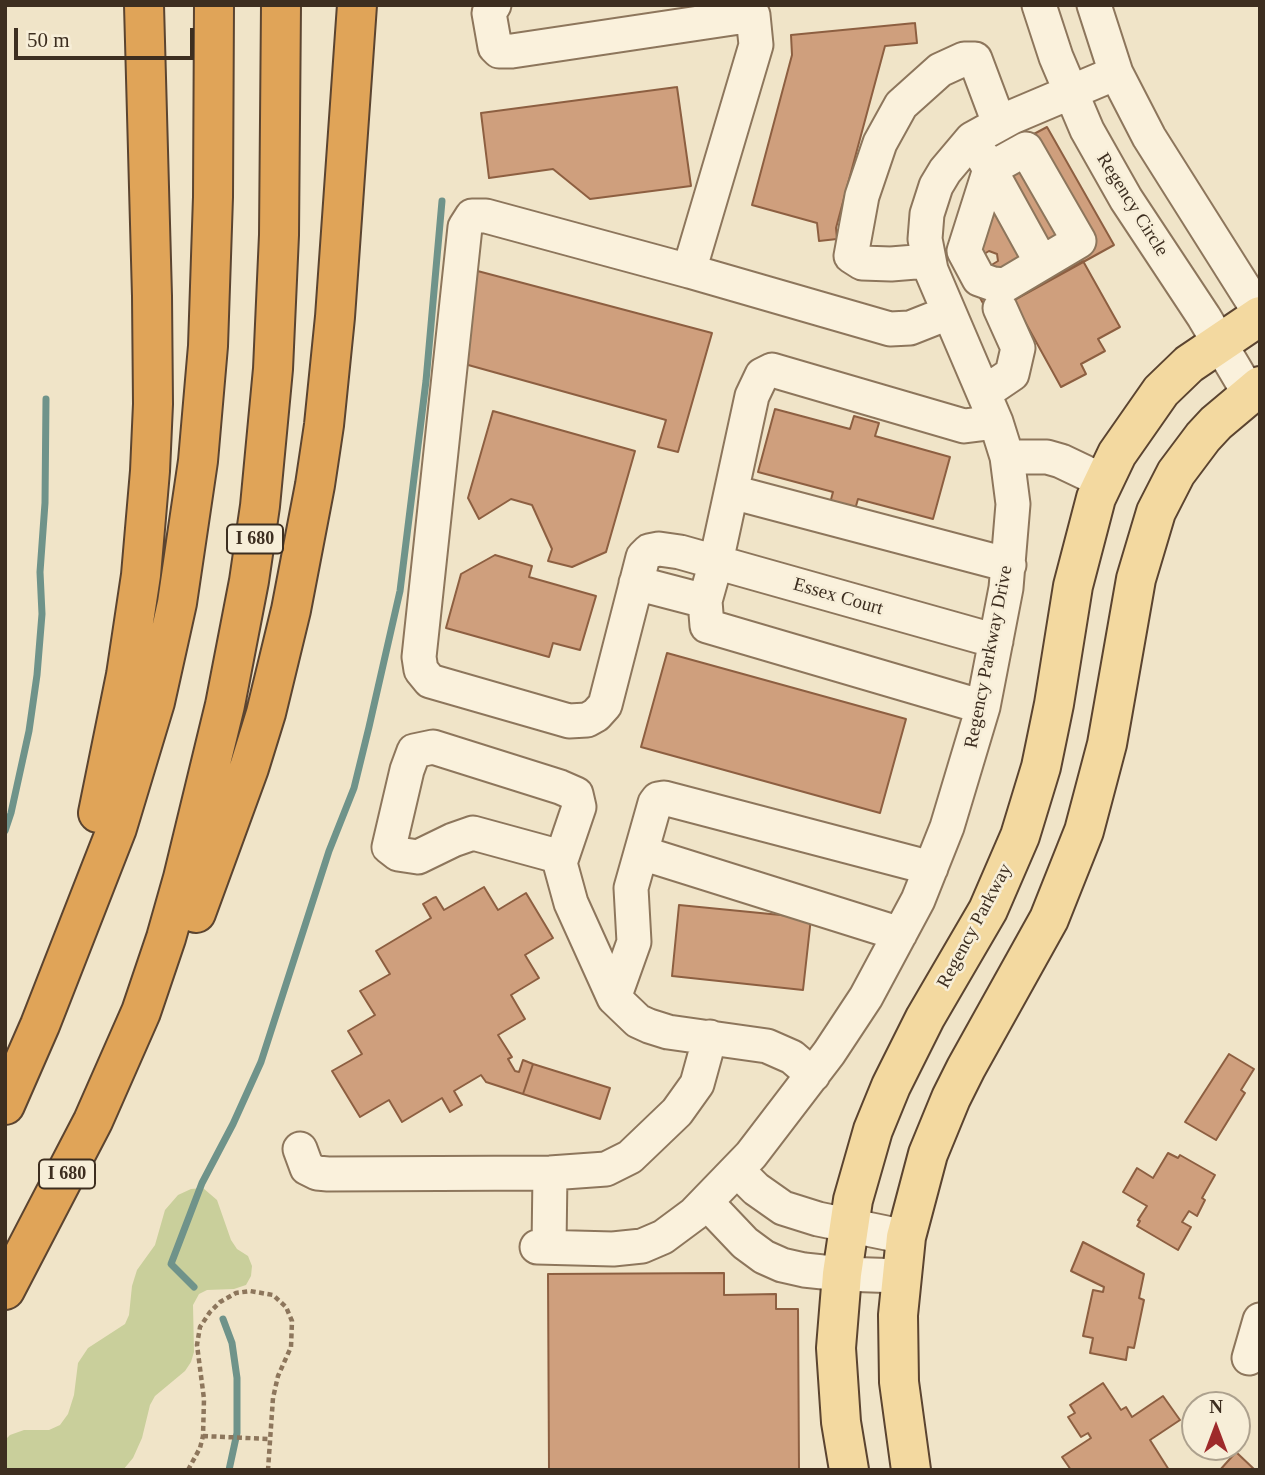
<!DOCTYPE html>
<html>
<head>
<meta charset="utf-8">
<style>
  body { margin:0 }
  #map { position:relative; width:1265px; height:1475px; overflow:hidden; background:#f0e4c8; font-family:Georgia,serif }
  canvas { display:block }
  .frame { position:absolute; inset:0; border:7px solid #3d2e20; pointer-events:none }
  .north { position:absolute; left:1181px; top:1391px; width:70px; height:70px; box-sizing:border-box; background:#f7eed8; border:2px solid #ada18e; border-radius:50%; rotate:0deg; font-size:19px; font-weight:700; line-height:28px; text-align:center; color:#3d2e20 }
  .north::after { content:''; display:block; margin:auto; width:24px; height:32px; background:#9e2a2b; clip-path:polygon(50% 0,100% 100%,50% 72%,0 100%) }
  .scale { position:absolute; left:14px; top:28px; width:180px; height:32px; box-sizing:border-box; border:4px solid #3d2e20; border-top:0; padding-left:9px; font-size:21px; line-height:24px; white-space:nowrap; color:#3d2e20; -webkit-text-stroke:5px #f7eed8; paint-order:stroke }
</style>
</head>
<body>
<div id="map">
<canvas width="1265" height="1475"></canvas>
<div class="frame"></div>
<div class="north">N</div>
<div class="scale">50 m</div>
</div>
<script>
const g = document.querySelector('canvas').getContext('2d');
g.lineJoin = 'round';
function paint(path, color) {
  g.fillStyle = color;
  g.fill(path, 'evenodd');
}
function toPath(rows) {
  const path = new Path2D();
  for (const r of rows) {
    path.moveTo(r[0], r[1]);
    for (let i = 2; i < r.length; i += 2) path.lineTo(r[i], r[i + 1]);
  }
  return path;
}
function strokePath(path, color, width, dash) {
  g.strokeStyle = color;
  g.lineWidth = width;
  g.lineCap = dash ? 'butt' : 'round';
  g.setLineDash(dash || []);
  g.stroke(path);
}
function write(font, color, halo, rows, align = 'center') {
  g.font = font + ' Georgia,serif';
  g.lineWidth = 5;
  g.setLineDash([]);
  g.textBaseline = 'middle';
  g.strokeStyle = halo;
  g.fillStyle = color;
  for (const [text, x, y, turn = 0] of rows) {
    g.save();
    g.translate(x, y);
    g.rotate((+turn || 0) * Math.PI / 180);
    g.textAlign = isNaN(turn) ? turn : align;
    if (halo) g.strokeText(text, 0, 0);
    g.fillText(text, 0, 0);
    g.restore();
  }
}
const green = toPath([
  [203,1188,217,1200,231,1240,237,1249,248,1256,252,1266,251,1276,246,1285,234,1289,207,1290,199,1294,193,1305,194,1352,191,1362,185,1371,155,1396,150,1405,142,1438,133,1458,123,1470,5,1470,5,1440,10,1435,24,1430,49,1430,60,1425,68,1414,74,1395,78,1363,88,1348,125,1324,129,1315,132,1286,137,1270,155,1245,165,1210,178,1195,191,1189]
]);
const stream = toPath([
  [5,831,11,813,29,731,37,675,42,614,40,572,45,503,46,399],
  [194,1287,171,1264,202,1183,233,1124,261,1062,329,851,354,788,369,727,400,591,426,381,442,201],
  [223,1319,232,1343,237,1378,237,1433,229,1470]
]);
const building = toPath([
  [915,23,917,43,885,46,836,228,837,239,819,241,817,223,752,205,792,55,791,35,915,23],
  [677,87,691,186,590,199,553,169,489,178,481,113,677,87],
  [1047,127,1114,245,989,314,955,253,985,160,1047,127],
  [989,251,997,254,998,261,985,269,976,259,989,251],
  [1083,261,1120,327,1098,339,1105,351,1081,364,1086,374,1061,387,1013,300,1083,261],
  [470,269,712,333,678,452,658,447,666,420,461,363,470,269],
  [775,409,850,429,854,416,879,423,875,436,950,457,933,519,858,499,854,513,829,507,833,492,758,472,775,409],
  [493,411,635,451,606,552,572,567,548,561,552,549,532,505,511,499,479,519,468,498,493,411],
  [495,555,532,566,529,577,596,596,580,650,553,643,549,657,446,628,461,574,495,555],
  [667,653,906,719,880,813,641,747,667,653],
  [484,887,498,910,526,893,553,938,525,955,539,978,511,995,525,1019,498,1035,512,1057,508,1059,515,1071,519,1072,523,1060,533,1064,523,1094,486,1082,481,1075,454,1091,462,1105,450,1112,442,1098,402,1122,389,1100,360,1117,332,1071,362,1054,348,1031,375,1015,360,991,390,974,376,951,431,918,423,904,433,898,436,897,444,910,484,887],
  [679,905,811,918,803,990,672,976,679,905],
  [1229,1054,1254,1069,1241,1090,1245,1093,1216,1140,1185,1122,1229,1054],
  [533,1064,610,1088,600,1119,523,1094,533,1064],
  [1168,1153,1178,1158,1180,1155,1215,1175,1202,1198,1205,1200,1197,1216,1189,1211,1182,1222,1191,1227,1178,1250,1137,1226,1140,1221,1138,1220,1147,1206,1123,1192,1137,1168,1153,1178,1168,1153],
  [1083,1242,1144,1274,1139,1298,1144,1300,1134,1348,1128,1347,1126,1360,1090,1353,1093,1338,1083,1336,1093,1290,1103,1292,1104,1287,1071,1271,1083,1242],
  [724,1273,724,1295,776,1294,776,1309,798,1309,799,1470,549,1470,548,1274,724,1273],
  [1103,1383,1121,1410,1126,1407,1132,1417,1163,1396,1180,1420,1150,1440,1169,1470,1071,1470,1062,1457,1091,1438,1088,1433,1081,1437,1068,1417,1075,1413,1070,1405,1103,1383],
  [1236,1452,1255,1470,1220,1470,1236,1452]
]);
const path = toPath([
  [203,1436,270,1439],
  [188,1470,200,1448,203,1436,204,1399,197,1345,200,1327,210,1312,220,1302,236,1293,250,1291,273,1295,286,1307,292,1321,291,1347,278,1376,273,1398,268,1470]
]);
const minor = toPath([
  [494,5,489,13,495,47,499,51,512,51,753,15,756,45,689,271,486,216,472,216,465,227,419,657,421,670,430,681,569,721,587,720,596,715,605,705,643,557,649,551,659,549,680,552,996,641],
  [1039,5,1056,57,1087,130,1126,199,1204,317,1249,393],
  [1094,5,1116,73,1149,137,1260,313],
  [1026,149,1079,241,1005,285,993,284,979,279,964,251,990,169,1026,149],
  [983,157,1041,262],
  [928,261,891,264,862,263,851,256,862,196,880,143,901,105,940,70,964,59,975,59,999,123],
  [689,271,890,329,910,328,948,313],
  [984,393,1012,374,1018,348,1000,308],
  [1007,457,1047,457,1061,461,1103,481],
  [732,492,1009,565],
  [636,583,705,601],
  [983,707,707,626,705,601,716,562,752,396,762,375,772,370,964,426,996,422],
  [642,853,900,934],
  [561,857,473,833,453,840,418,857,398,854,389,847,407,770,414,751,433,747,560,787,576,794,579,807,560,863,571,903,614,998,638,1021,649,1026,668,1032,767,1046,792,1057,813,1075],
  [614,998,634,942,631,888,655,803,658,799,664,798,931,868],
  [300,1149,307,1168,317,1173,328,1174,550,1173,606,1169,630,1157,677,1112,697,1084,710,1037],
  [737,1170,756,1189,783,1208,818,1219,906,1237],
  [706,1202,745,1243,764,1257,782,1265,804,1270,842,1274,901,1276],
  [537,1247,613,1249,642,1246,663,1237,694,1214,751,1155,829,1053,866,997,918,900,947,827,983,707,1006,588,1013,504,1007,457,996,422,931,270,925,239,927,214,936,186,945,171,972,139,1012,117,1116,73],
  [549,1247,550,1173],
  [1249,1358,1260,1320]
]);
const major = toPath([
  [849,1470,841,1422,836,1348,842,1274,853,1200,873,1130,891,1086,925,1018,988,910,1020,836,1041,767,1054,704,1073,586,1096,498,1117,454,1161,391,1189,364,1260,316],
  [911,1470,899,1382,898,1315,906,1237,928,1154,951,1098,966,1068,1049,919,1084,831,1107,744,1136,579,1156,512,1176,473,1203,437,1216,423,1260,386]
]);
const highway = toPath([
  [98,813,126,675,141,575,150,471,153,404,152,296,144,5],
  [196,913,249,768,266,713,291,610,315,485,324,425,335,317,357,5],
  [5,1105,40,1025,117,828,155,702,177,603,198,461,208,346,213,197,214,5],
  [5,1290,93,1121,141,1012,166,938,183,878,225,705,249,581,260,506,273,369,279,235,281,5]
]);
const shields = [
  [255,539,56],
  [67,1174,56]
];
const shieldNames = [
  ["I 680",255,539],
  ["I 680",67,1174]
];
const streetNames = [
  ["Regency Circle",1132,205,58],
  ["Essex Court",838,597,16],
  ["Regency Parkway Drive",989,657,-79],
  ["Regency Parkway",975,926,-62]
];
paint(green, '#c9cf9b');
strokePath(stream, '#6f938a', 7);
paint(building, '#cf9f7d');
strokePath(building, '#8d5f41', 2);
strokePath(minor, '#8d765c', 37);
strokePath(major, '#5b4430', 42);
strokePath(highway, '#5b4430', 42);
strokePath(path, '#8d765c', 4.5, [5, 3.5]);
strokePath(minor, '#faf1dc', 33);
strokePath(major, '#f3d9a0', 38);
strokePath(highway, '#e0a458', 38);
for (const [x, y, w] of shields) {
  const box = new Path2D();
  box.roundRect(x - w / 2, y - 14.5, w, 29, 5);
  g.fillStyle = '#f7eed8';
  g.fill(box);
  strokePath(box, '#3d2e20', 2);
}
write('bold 18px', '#3d2e20', null, shieldNames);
write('19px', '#3d2e20', '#f7eed8', streetNames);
</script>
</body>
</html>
